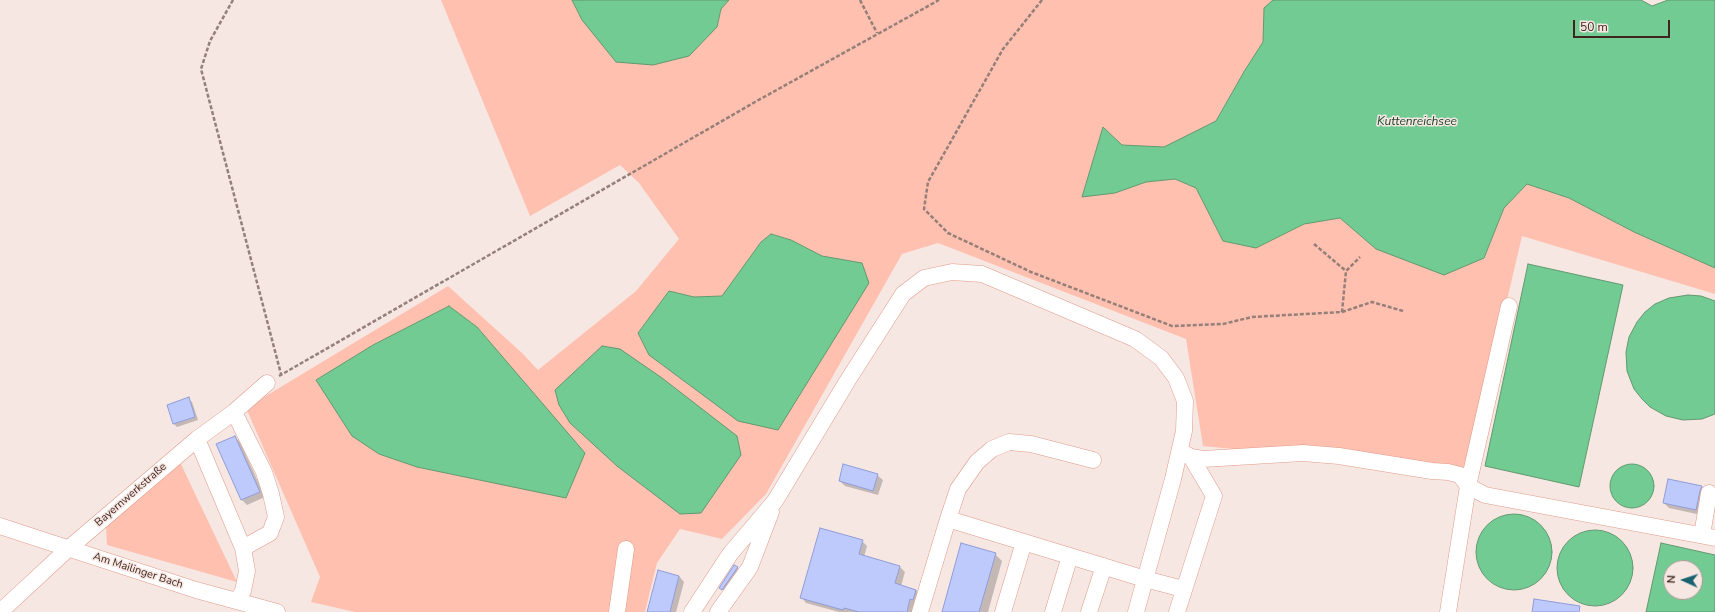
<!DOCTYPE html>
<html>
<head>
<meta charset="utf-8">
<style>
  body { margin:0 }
  #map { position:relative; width:1715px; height:612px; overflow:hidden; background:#f6e7e3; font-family:"Nunito Sans",sans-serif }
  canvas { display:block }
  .north { position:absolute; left:1663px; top:560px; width:40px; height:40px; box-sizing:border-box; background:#f6e7e3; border:1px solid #ad9994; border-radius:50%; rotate:273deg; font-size:11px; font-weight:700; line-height:16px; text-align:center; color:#40251e }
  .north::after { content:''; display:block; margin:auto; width:14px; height:18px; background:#18616f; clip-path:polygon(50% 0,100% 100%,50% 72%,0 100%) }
  .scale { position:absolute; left:1573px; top:20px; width:97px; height:18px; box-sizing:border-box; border:2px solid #40251e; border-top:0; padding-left:5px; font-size:12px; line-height:14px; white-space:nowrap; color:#40251e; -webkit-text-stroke:3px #f6e7e3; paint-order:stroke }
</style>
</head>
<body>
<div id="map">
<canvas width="1715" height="612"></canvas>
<div class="north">N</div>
<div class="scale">50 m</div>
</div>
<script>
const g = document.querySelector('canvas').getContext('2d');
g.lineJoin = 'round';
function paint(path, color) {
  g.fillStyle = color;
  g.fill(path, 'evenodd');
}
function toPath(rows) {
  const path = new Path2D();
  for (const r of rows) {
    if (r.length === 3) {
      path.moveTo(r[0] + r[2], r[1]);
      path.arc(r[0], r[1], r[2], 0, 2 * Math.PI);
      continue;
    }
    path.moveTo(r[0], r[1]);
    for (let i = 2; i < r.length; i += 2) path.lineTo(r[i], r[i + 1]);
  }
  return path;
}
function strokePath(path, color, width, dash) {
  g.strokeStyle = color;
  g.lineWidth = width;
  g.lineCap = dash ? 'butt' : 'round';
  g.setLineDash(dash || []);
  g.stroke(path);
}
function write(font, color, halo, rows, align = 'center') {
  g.font = font + ' "Nunito Sans",sans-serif';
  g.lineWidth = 3;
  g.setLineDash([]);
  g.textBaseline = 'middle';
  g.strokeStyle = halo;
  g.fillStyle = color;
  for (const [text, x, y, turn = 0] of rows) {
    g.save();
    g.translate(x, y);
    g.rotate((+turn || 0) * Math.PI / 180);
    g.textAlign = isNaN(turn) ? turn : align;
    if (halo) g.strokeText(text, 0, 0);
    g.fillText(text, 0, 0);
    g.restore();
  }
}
const green = toPath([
  [441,0,572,0,582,20,717,27,721,9,729,0,1273,0,1264,8,1263,42,1245,70,1216,121,1164,147,1122,145,1103,127,1115,193,1146,182,1175,179,1196,188,1224,241,1256,248,1304,224,1340,218,1376,249,1484,258,1504,208,1527,184,1569,198,1634,232,1715,268,1715,294,1522,236,1467,472,1203,446,1186,339,938,243,902,254,766,494,722,539,680,529,657,563,645,612,355,612,311,602,320,577,246,408,448,286,522,353,538,370,636,291,679,239,639,183,620,165,530,216],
  [771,234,791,240,822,256,862,263,638,333,669,291,694,297,722,296,761,242],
  [449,306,477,327,534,395,495,483,417,467,379,454,316,380,373,345],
  [180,462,237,582,107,545,106,527]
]);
const water = toPath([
  [572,0,729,0,721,9,717,27,689,56,653,65,616,62,582,20,572,0],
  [1273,0,1641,0,1652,6,1668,0,1715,0,1715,268,1634,232,1569,198,1527,184,1504,208,1484,258,1444,275,1376,249,1340,218,1304,224,1256,248,1223,241,1196,188,1175,179,1146,182,1115,193,1082,197,1103,127,1122,145,1164,147,1216,121,1245,70,1263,42,1264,8,1273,0],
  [771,234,791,240,822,256,862,263,869,283,778,430,738,421,649,355,638,333,669,291,694,297,722,296,761,242,771,234],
  [1528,264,1623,285,1579,487,1485,466,1528,264],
  [1688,295,1701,296,1715,301,1715,414,1702,419,1683,420,1666,416,1650,407,1642,399,1634,389,1627,371,1626,352,1629,337,1637,322,1645,312,1655,304,1669,298,1688,295],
  [449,306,477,327,585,453,566,498,417,467,379,454,352,436,316,380,373,345,449,306],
  [602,346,620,349,662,378,737,436,741,455,701,513,680,514,617,466,570,423,559,405,555,390,602,346],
  [1632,486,22],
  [1514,552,38],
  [1595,568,38],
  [1661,543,1715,555,1715,612,1646,612,1661,543],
  [1671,568,1695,568,1695,592,1671,592,1671,568]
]);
const shadow = toPath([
  [188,399,192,402,198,420,177,427,174,424,168,405],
  [235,437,240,442,265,497,247,505,242,500,218,444],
  [877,475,883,480,878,495,845,486,840,481],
  [1669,480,1702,487,1707,492,1701,515,1669,508,1664,503],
  [862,541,867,546,864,557,900,567,905,572,901,586,916,590,920,595,913,612,839,612,806,603,802,598],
  [995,554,1002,561,988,612,943,612],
  [735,566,741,571,724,591,720,588],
  [679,576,684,582,676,612,648,612]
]);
const building = toPath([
  [189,397,195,417,173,424,167,405,189,397],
  [235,436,260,492,241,500,216,444,235,436],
  [843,464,878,474,873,491,839,481,843,464],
  [1668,479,1702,486,1700,491,1696,510,1663,503,1668,479],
  [820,528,863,540,859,554,900,566,895,583,916,590,913,600,910,599,907,612,859,612,844,608,843,610,800,598,820,528],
  [961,543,996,553,979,612,942,612,961,543],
  [734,565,738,567,722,590,719,588,734,565],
  [658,570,679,576,670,612,647,612,658,570],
  [1534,599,1580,606,1579,612,1532,612,1534,599]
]);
const path = toPath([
  [233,0,210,41,201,69,281,374],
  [860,0,877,33],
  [1042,0,1003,49,928,182,924,209,948,233,1031,272,1172,326,1223,324,1252,317,1342,312,1346,271,1360,257],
  [1314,244,1346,271],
  [1342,312,1372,302,1403,311],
  [279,376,755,102,939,0]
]);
const minor = toPath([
  [234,412,264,472,271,494,276,517,270,533,243,548],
  [197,439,243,548,247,571,243,591,237,601],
  [1180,451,1191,457,1203,459,1303,453,1339,456,1432,471,1448,472,1460,475,1468,486,1485,495,1715,538],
  [948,519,958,489,977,462,992,449,1009,442,1031,444,1093,460],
  [0,526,196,590,277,612],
  [1702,535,1709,493],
  [0,612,68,549,197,439,234,412,267,383],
  [617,612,626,549],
  [692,612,730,554,775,501,848,380,903,294,924,278,952,272,982,274,1135,339,1161,358,1176,378,1185,401,1184,431,1173,479,1136,612],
  [718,612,750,567,771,512],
  [920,612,948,519,1145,579,1183,589],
  [1003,612,1024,542],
  [1053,612,1070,556],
  [1089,612,1104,566],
  [1177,612,1214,496,1191,457],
  [1448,612,1468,486,1509,306]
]);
const streetNames = [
  ["Bayernwerkstraße",131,495,-41],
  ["Am Mailinger Bach",138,571,18]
];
const waterNames = [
  ["Kuttenreichsee",1417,122]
];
paint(green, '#ffc0b0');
paint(water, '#71cb92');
strokePath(water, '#62996f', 1);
paint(shadow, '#0003');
paint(building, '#becafc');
strokePath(building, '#8f9cd8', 1);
strokePath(minor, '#e19a88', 17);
strokePath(path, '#947f79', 2.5, [4, 2]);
strokePath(minor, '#fff', 16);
write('11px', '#40251e', '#f6e7e3', streetNames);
write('italic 12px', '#163c25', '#f6e7e3', waterNames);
</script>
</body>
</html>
